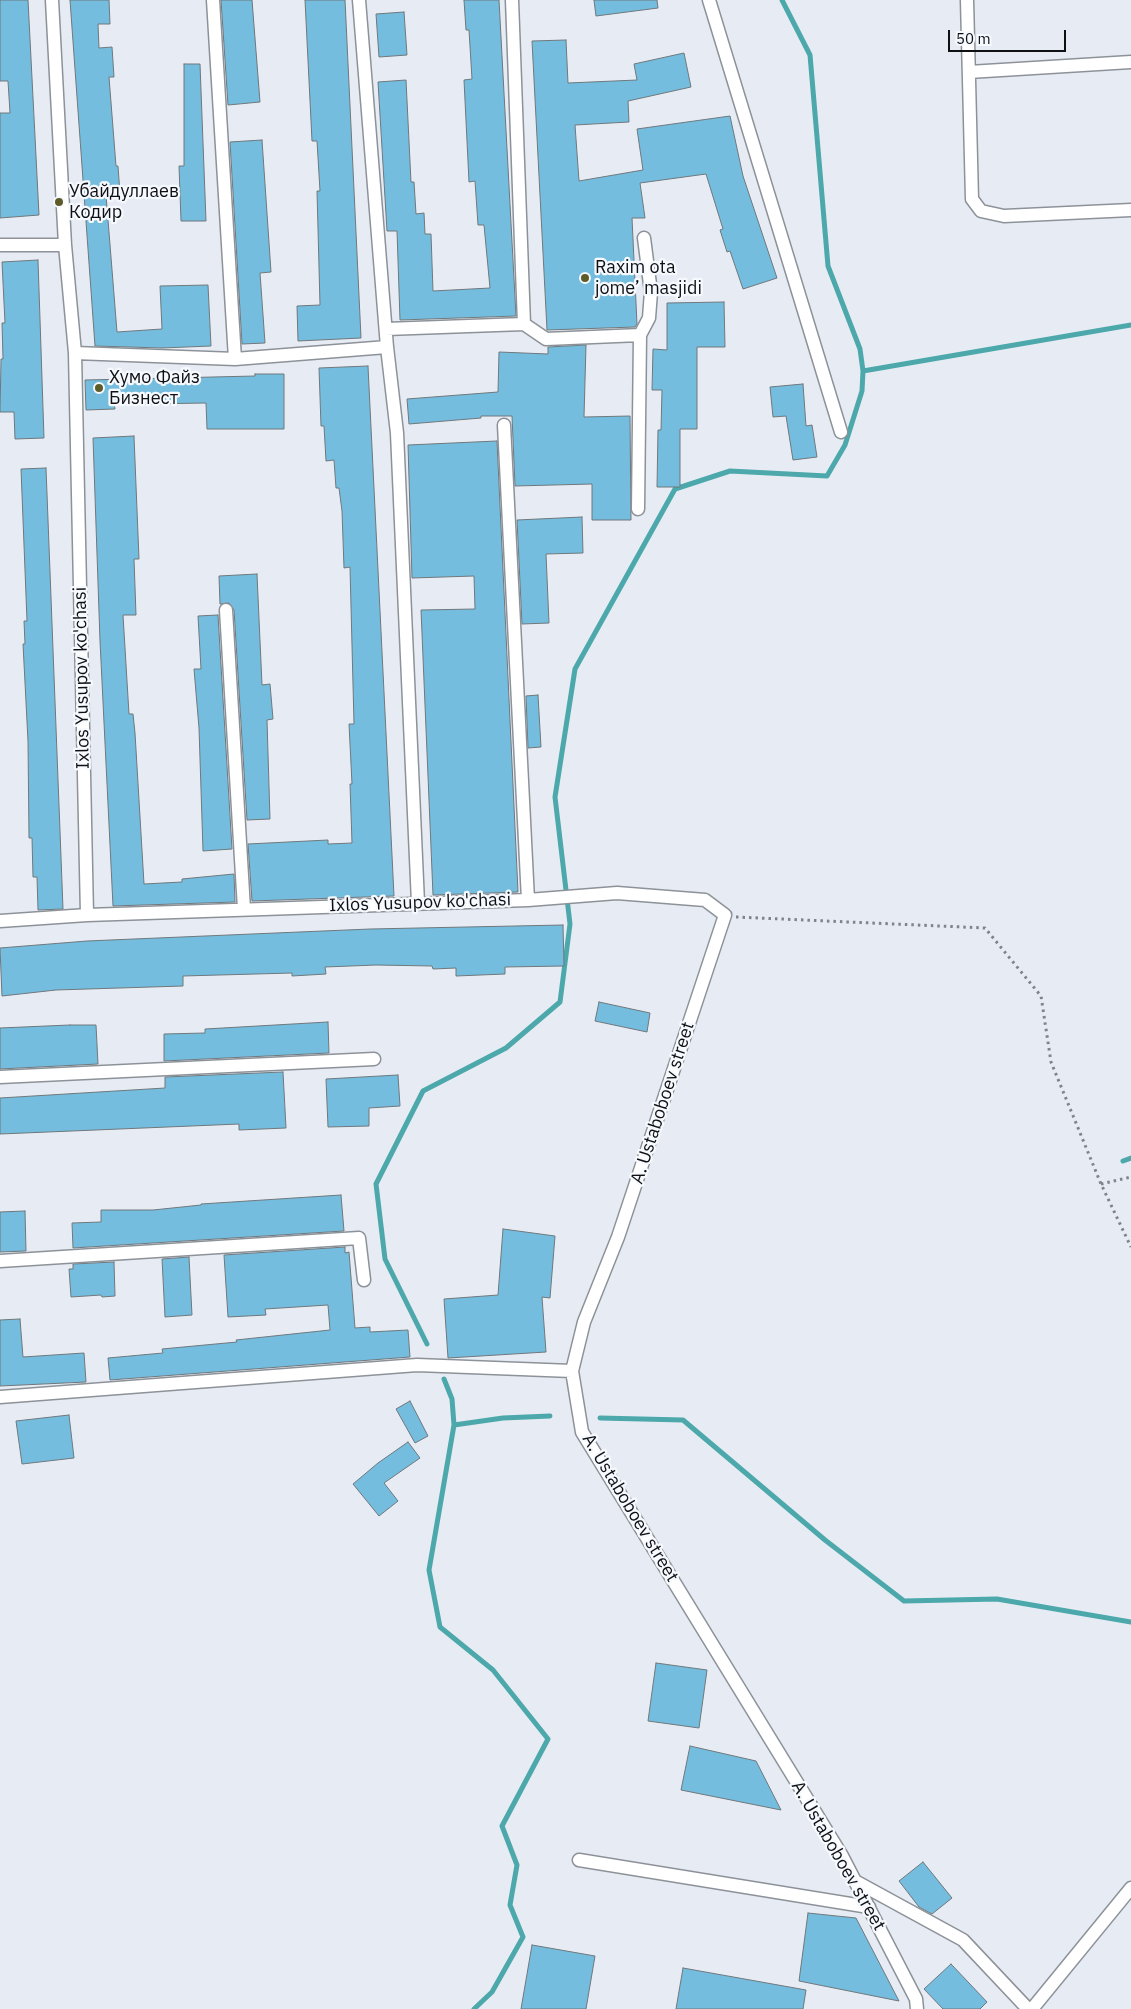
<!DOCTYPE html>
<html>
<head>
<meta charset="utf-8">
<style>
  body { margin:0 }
  #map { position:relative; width:1131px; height:2009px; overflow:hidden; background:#e7ecf4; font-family:"IBM Plex Sans",sans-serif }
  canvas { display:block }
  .scale { position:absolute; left:948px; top:30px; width:118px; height:22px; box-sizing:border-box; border:2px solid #0e1013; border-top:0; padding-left:6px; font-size:15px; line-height:18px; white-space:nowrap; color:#0e1013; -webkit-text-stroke:4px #f6f9fe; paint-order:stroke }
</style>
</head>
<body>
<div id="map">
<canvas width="1131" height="2009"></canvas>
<div class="scale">50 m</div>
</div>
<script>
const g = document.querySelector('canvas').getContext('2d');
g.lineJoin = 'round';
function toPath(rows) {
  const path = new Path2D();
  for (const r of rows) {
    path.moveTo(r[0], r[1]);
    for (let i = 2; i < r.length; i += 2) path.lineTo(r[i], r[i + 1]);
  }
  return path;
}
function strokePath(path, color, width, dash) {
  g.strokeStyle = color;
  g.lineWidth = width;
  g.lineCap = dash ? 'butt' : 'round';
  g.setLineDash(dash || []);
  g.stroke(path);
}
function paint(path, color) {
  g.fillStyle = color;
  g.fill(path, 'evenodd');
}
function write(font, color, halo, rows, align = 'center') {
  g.font = font + ' "IBM Plex Sans",sans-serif';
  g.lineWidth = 4.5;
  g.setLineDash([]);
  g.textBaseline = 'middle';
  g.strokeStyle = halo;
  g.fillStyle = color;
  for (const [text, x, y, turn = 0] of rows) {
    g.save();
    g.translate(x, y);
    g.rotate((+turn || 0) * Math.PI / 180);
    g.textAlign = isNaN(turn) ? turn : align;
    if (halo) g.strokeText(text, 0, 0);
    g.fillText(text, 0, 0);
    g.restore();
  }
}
const stream = toPath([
  [863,371,1131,325],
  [1123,1161,1131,1158],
  [427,1344,385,1259,376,1184,423,1091,506,1048,560,1002,570,924,555,797,575,669,675,489,730,471,827,476,845,445,862,391,863,371,860,349,828,266,810,55,782,0],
  [444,1379,452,1399,454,1425,429,1570,440,1627,493,1670,548,1739,502,1826,517,1865,510,1905,523,1937,492,1992,474,2009],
  [600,1418,683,1420,825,1540,904,1601,997,1599,1131,1622],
  [454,1425,503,1418,550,1416]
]);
const building = toPath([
  [0,0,28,0,39,215,0,218,0,113,10,113,8,81,0,81,0,0],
  [70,0,109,0,110,24,98,24,99,48,112,47,114,77,109,77,116,166,118,166,120,194,106,195,117,332,162,329,160,286,208,285,211,346,162,348,95,346,70,0],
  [221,0,252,0,260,102,228,105,221,0],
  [305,0,345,0,361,338,298,341,297,306,320,305,317,191,320,191,317,141,312,141,305,0],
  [464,0,499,0,516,316,400,320,397,231,387,231,378,82,406,80,411,182,414,182,416,214,424,213,425,234,431,234,433,291,490,288,484,225,478,225,475,181,469,182,464,80,472,79,469,30,466,30,464,0],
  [594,0,657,0,658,8,596,16,594,0],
  [404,12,407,55,379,57,376,14,404,12],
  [566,40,568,83,637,80,634,64,684,53,691,87,628,101,629,122,575,125,579,181,643,170,637,129,730,116,743,176,777,278,743,289,730,251,727,252,720,230,723,229,706,174,640,183,645,218,632,218,637,324,635,327,547,330,532,41,566,40],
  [184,64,200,64,206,221,181,221,179,166,184,166,184,64],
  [262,140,271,272,260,273,265,343,242,344,230,142,262,140],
  [38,260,44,438,15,439,14,412,0,412,1,359,3,359,2,323,5,323,2,262,38,260],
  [724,302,725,347,697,347,697,429,680,429,680,487,657,487,658,430,661,430,662,390,652,390,653,349,667,350,667,303,724,302],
  [586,345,584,417,630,416,631,520,592,520,592,484,515,486,512,416,481,416,481,418,409,424,407,399,498,392,499,352,548,354,548,347,586,345],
  [368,366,394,896,252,901,248,844,328,840,328,844,352,843,350,784,352,784,349,724,354,724,350,567,344,568,342,511,339,488,336,488,334,460,326,461,324,426,321,426,319,368,368,366],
  [255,374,284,374,284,429,207,429,206,403,145,404,145,400,114,402,115,409,86,410,85,380,255,376,255,374],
  [803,384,806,426,812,425,817,457,793,460,786,416,773,417,770,387,803,384],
  [134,436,139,559,134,559,136,615,123,615,129,714,133,714,135,733,144,884,182,882,182,879,234,874,235,902,113,906,100,641,93,438,134,436],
  [497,441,518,892,433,895,421,610,475,609,474,576,412,578,408,445,497,441],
  [46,468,63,909,38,910,37,877,33,877,32,838,29,838,28,741,23,644,25,644,24,621,27,621,21,469,46,468],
  [582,517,583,553,546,554,549,623,522,624,517,520,582,517],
  [257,574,262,685,270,684,273,719,267,720,270,819,247,820,234,610,229,603,220,604,219,576,257,574],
  [218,615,232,849,203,851,199,728,194,669,201,669,198,616,218,615],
  [538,695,541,747,528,748,526,696,538,695],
  [563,925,564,966,505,967,505,974,456,976,456,968,433,969,432,966,376,965,325,967,326,974,292,976,292,973,183,976,183,986,56,990,2,996,0,948,87,941,370,929,563,925],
  [599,1002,650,1013,647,1032,595,1021,599,1002],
  [328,1022,329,1053,164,1061,164,1034,205,1033,205,1029,328,1022],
  [70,1025,96,1025,98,1064,0,1069,0,1028,70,1025],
  [283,1072,286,1128,239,1130,239,1124,0,1134,0,1098,165,1088,165,1077,283,1072],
  [398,1075,400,1106,369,1108,369,1126,328,1127,326,1079,398,1075],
  [341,1195,344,1231,73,1248,72,1223,101,1222,101,1210,153,1210,201,1205,201,1204,341,1195],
  [25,1211,26,1251,0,1252,0,1212,25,1211],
  [503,1229,555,1236,550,1298,542,1297,546,1352,448,1358,444,1299,498,1295,503,1229],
  [345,1247,345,1253,349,1252,355,1328,370,1327,370,1332,408,1330,410,1357,110,1380,108,1358,163,1353,162,1349,237,1342,236,1340,330,1330,328,1305,265,1309,266,1315,228,1317,224,1255,345,1247],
  [189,1257,192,1315,165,1317,162,1259,189,1257],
  [114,1262,115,1296,102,1297,101,1295,71,1297,69,1269,73,1269,73,1264,114,1262],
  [20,1319,23,1357,84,1353,86,1382,0,1386,0,1320,20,1319],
  [410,1401,428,1436,415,1443,396,1409,410,1401],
  [69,1415,74,1458,22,1464,16,1421,69,1415],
  [408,1442,420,1458,384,1483,398,1501,379,1516,353,1484,378,1463,408,1442],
  [656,1663,707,1670,699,1728,648,1721,656,1663],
  [690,1746,756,1761,781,1810,681,1790,690,1746],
  [923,1862,952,1898,932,1914,919,1907,899,1881,923,1862],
  [808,1913,856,1918,899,2001,799,1981,808,1913],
  [532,1945,595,1956,586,2009,521,2009,532,1945],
  [951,1964,987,2002,980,2009,943,2009,924,1989,951,1964],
  [683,1968,806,1990,803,2009,676,2009,683,1968]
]);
const path = toPath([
  [736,917,985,928,1041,996,1051,1062,1101,1184,1131,1247],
  [1101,1184,1131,1177]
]);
const minor = toPath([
  [52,0,65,245,75,353,87,915,528,900,617,893,705,900,725,915,618,1237,584,1322,572,1371,582,1432,842,1856,916,1999,917,2009],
  [213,0,235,359],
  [359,0,387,347,397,433,418,903],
  [512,0,524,324],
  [709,0,841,432],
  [967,0,972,199,981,211,1004,216,1131,210],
  [969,72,1131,62],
  [0,245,65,245],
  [386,329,524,324,546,339,640,335,649,318,651,292,644,238],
  [75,353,235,359,387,347],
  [504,425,528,900],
  [638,509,640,335],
  [226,610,244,909],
  [0,921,87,915],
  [0,1077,374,1059],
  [0,1261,359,1238,364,1280],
  [0,1397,417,1365,572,1371],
  [579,1860,869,1907],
  [855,1881,963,1940,1028,2009],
  [1032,2009,1131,1888]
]);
const markers = [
  [59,202,5,"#5d5b27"],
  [585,278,5,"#5d5b27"],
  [99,388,5,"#5d5b27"]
];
const poiNames = [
  ["Убайдуллаев",69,192],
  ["Кодир",69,213],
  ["Raxim ota",595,268],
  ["jome’ masjidi",595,289],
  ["Хумо Файз",109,378],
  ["Бизнест",109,399]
];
const streetNames = [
  ["Ixlos Yusupov ko'chasi",82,678,-91],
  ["Ixlos Yusupov ko'chasi",420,903,-2],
  ["A. Ustaboboev street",663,1103,-72],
  ["A. Ustaboboev street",630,1508,59],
  ["A. Ustaboboev street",838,1856,60]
];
strokePath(stream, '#4ca8aa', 5);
paint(building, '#74bdde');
strokePath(building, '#6f787c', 1);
strokePath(minor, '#8d9299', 15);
strokePath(path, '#808389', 3, [2.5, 4]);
strokePath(minor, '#fff', 12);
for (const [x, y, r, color] of markers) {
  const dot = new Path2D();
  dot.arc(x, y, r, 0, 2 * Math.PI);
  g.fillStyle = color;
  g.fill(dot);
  strokePath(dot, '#f6f9fe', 2);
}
write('18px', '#0e1013', '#f6f9fe', poiNames, 'left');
write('18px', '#0e1013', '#f6f9fe', streetNames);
</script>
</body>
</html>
